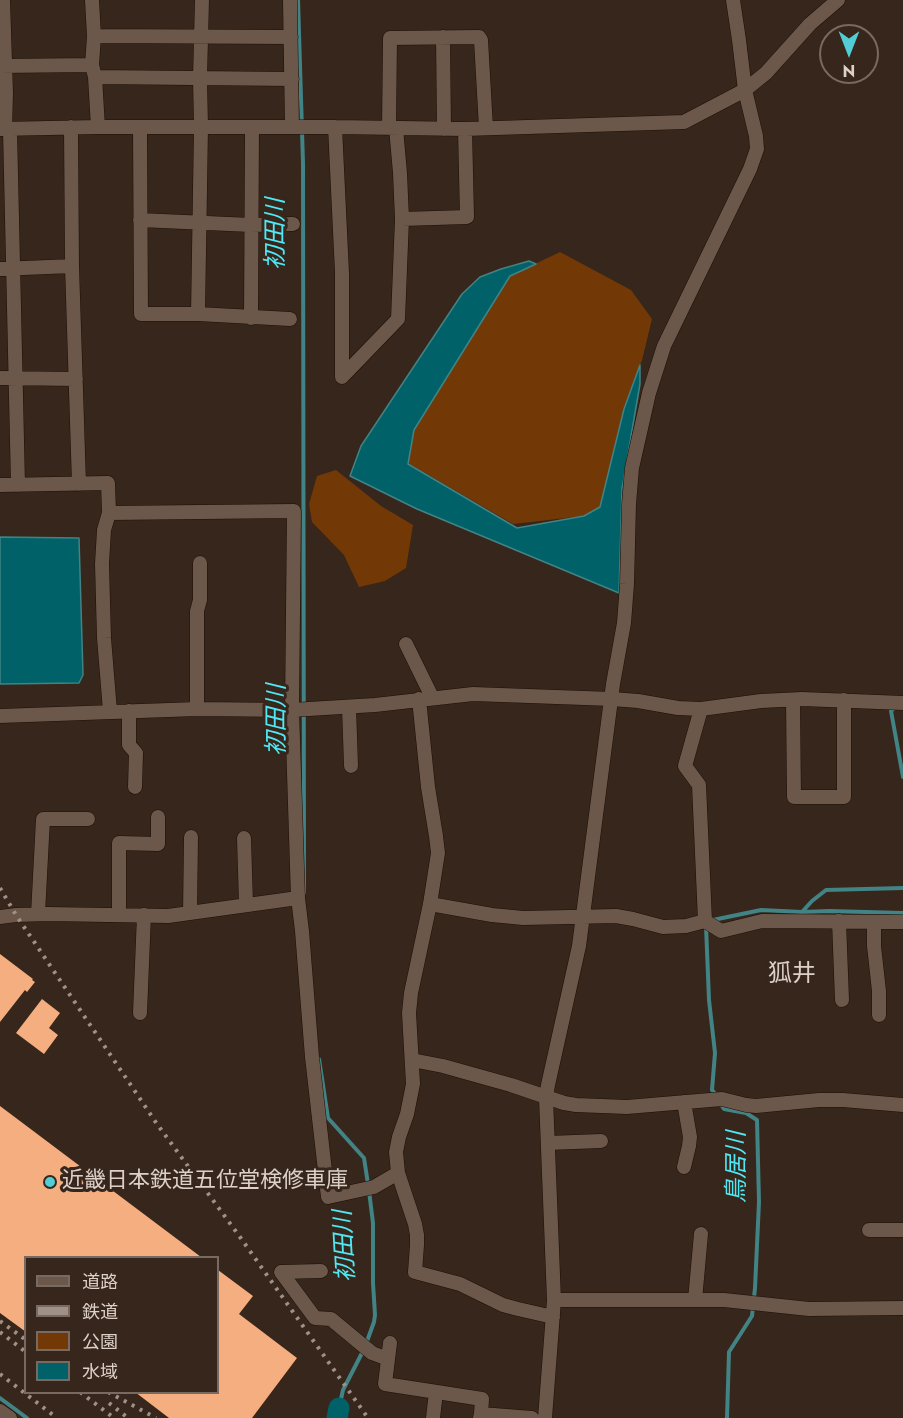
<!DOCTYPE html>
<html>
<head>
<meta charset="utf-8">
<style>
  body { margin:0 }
  #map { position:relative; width:903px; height:1418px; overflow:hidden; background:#37261b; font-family:Jost,"Noto Sans JP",sans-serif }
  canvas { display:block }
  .legend { position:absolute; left:24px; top:1256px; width:195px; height:138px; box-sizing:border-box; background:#37261b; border:2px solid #796a61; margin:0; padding:8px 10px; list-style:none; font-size:18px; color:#dcd0c9 }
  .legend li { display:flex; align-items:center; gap:12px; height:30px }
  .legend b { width:30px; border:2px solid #796a61 }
  .north { position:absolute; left:819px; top:24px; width:60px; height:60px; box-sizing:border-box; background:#37261b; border:2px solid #796a61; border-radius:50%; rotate:180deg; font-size:16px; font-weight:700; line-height:24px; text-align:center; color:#dcd0c9 }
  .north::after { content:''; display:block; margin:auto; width:21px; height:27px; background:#52ccd5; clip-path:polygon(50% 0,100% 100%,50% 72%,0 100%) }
</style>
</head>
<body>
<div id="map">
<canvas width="903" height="1418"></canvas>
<ul class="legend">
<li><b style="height:8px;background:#6b584b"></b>道路</li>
<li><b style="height:8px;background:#9f9188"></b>鉄道</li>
<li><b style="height:16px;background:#723906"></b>公園</li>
<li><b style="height:16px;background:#006268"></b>水域</li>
</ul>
<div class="north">N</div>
</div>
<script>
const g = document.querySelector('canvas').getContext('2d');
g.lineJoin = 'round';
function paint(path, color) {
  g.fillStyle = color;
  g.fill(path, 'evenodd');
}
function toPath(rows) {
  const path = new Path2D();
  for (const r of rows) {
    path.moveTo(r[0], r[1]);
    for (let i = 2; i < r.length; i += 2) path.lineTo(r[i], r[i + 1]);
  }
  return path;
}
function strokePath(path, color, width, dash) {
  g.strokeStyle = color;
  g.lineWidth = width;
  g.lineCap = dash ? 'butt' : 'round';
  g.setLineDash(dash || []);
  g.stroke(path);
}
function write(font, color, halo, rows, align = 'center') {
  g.font = font + ' Jost,"Noto Sans JP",sans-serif';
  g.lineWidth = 6;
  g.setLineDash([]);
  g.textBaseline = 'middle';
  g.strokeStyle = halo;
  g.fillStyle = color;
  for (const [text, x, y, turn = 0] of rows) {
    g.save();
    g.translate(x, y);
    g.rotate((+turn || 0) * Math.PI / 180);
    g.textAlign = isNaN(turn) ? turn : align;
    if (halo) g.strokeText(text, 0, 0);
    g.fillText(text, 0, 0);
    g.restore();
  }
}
const green = toPath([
  [560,252,631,290,652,319,642,360,624,409,600,507,584,516,513,524,408,463,414,430,510,276],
  [336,470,381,506,413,525,406,568,385,581,359,587,344,555,312,522,309,504,317,476]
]);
const water = toPath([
  [529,261,536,264,510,276,414,430,408,464,517,528,584,516,600,507,624,409,640,365,640,384,622,489,619,593,417,509,350,476,361,446,462,294,480,277,501,269,529,261],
  [0,537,79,538,83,675,79,683,0,684,0,537]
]);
const stream = toPath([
  [298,0,303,163,304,893],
  [896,706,891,711,903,777],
  [802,912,829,911,903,913],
  [713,920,761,910,802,912,812,901,826,890,903,888],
  [706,926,709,1000,715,1053,712,1090,717,1096],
  [319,1059,328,1118,364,1158,368,1184],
  [720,1103,724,1109,746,1113,757,1120,759,1202,755,1288,752,1316,729,1352,727,1418],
  [366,1344,374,1322,375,1315,373,1283,373,1223,369,1191],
  [0,1398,27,1418],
  [339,1408,343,1390,363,1351]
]);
const river = toPath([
  [337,1418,339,1408]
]);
const building = toPath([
  [0,954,33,979,32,980,35,982,27,992,25,990,0,1022],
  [42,999,60,1013,49,1028,58,1035,44,1054,16,1033],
  [0,1106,201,1257,26,1257,26,1332,0,1313],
  [218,1270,253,1296,239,1314,297,1358,252,1418,169,1418,135,1392,218,1392]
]);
const minor = toPath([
  [3,0,6,93,5,129],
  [92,0,94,36,92,65,95,77,98,127],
  [202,0,200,78,201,127,198,314,290,319],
  [290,0,292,127],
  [94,36,291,37],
  [443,37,444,129],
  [0,66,92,65],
  [95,77,292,79],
  [71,127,72,266,79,484],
  [140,127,141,314,198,314],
  [335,127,342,273,342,377],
  [389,128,390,38,479,37,481,40,486,128],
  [396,128,400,173,402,219],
  [0,129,98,127,335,127,465,129,684,122,745,90,766,73,810,24,838,0],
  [10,130,18,485],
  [140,220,251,225,293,224],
  [0,269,72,266],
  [251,318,252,127],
  [342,377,398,319,402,219,467,217,465,129],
  [0,378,76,379],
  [0,485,108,483,109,513,104,530,102,564,104,638,110,711],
  [109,513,294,511,292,710,298,898,302,931,312,1057,328,1197,374,1187,398,1173],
  [406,644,432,697],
  [419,699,428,787,436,836,438,853,430,904,411,993,409,1013,413,1084,407,1114,399,1137,396,1152,398,1173,415,1224,417,1235,417,1245,415,1272,460,1284,503,1305,518,1309,553,1317],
  [793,700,794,797,844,797,844,700],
  [349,707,351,766],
  [197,709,197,611,200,600,200,563],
  [129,711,129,745,136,753,135,787],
  [0,716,197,709,292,710,375,705,473,694,612,699,638,701,678,708,701,709,761,701,802,699,903,703],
  [244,838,246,904],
  [430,904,492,915,523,918,616,916,633,919,663,927,686,926,705,921,699,785,685,766,701,709],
  [190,913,191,837],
  [38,914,43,819,88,819],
  [119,915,119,843,158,844,158,817],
  [0,917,16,915,48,914,168,916,298,898],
  [705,921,721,931,762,921,903,922],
  [839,921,842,1000],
  [874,922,874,946,879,991,879,1015],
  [140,1013,144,915],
  [412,1060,443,1066,511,1085,564,1103,576,1105,627,1107,722,1099,746,1105,756,1106,819,1100,843,1100,903,1105],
  [548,1143,601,1141],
  [684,1167,689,1146,690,1137,684,1102],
  [869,1230,903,1230],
  [321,1271,281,1272,315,1318,331,1319,372,1353,388,1359],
  [554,1300,724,1300,809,1309,903,1308],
  [695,1300,701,1234],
  [390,1343,385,1384,482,1399,481,1414],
  [0,1411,10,1418],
  [433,1418,436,1392],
  [480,1418,481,1414,532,1418],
  [545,1418,554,1300,546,1098,548,1085,579,946,613,684,624,623,627,584,629,504,632,468,649,393,664,346,750,169,757,149,756,136,745,90,739,40,733,0]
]);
const rail = toPath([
  [0,888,16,915,157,1124,240,1237,368,1418],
  [0,1321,26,1340],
  [0,1332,26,1352],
  [0,1374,57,1418],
  [80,1392,114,1418],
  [108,1392,156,1418],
  [109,1403,128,1418]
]);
const markers = [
  [50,1182,6,"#52ccd5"]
];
const poiNames = [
  ["近畿日本鉄道五位堂検修車庫",62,1182]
];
const waterNames = [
  ["初田川",277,234,-90],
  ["初田川",278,720,-90],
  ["鳥居川",738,1167,-90],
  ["初田川",346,1246,-93]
];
const neighbourhoodNames = [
  ["狐井",792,975]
];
paint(green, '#723906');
paint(water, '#006268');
strokePath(water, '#428385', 1.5);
strokePath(stream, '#428385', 4);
strokePath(river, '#006268', 21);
paint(building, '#f5ae80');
strokePath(minor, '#1e0e05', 15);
strokePath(minor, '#6b584b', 14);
strokePath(rail, '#9f9188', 4, [3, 6]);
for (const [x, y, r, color] of markers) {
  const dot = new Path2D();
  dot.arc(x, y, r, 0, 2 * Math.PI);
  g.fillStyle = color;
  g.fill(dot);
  strokePath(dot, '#37261b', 2);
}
write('22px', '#dcd0c9', '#37261b', poiNames, 'left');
write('italic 24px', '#4fe8f4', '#37261b', waterNames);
write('24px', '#dcd0c9', '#37261b', neighbourhoodNames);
</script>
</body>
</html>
